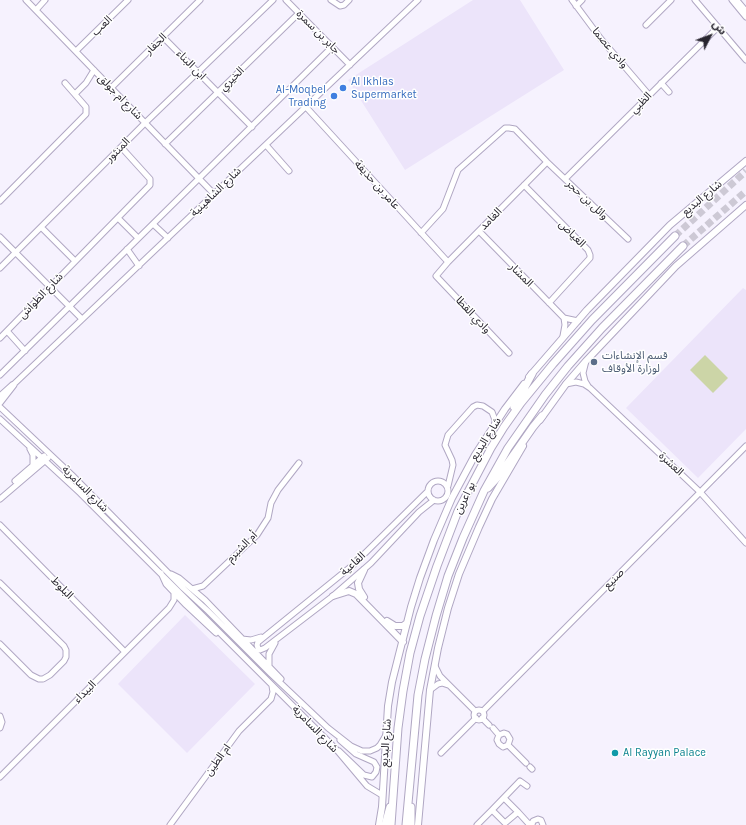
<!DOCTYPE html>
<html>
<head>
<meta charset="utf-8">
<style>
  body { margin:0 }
  #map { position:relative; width:746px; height:825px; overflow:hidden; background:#f6f2fe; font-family:Karla,"Noto Sans Arabic",sans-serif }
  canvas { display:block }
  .north { position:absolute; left:690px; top:16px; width:40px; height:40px; -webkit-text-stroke:3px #fff; paint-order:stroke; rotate:48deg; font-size:11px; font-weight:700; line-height:16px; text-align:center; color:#28252f }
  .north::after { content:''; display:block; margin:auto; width:14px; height:18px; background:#28252f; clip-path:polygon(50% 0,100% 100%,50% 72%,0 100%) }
</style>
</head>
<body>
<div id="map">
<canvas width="746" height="825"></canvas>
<div class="north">ش</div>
</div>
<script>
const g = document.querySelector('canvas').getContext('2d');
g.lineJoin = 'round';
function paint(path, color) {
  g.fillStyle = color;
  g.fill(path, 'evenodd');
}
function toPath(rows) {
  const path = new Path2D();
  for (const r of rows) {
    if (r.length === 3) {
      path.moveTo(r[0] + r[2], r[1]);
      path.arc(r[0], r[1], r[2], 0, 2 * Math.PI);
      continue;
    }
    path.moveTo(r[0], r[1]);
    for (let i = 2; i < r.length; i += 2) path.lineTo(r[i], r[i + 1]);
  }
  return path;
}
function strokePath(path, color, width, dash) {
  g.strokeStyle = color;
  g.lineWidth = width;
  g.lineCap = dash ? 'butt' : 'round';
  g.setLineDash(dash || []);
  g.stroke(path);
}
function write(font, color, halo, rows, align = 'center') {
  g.font = font + ' Karla,"Noto Sans Arabic",sans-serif';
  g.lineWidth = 3;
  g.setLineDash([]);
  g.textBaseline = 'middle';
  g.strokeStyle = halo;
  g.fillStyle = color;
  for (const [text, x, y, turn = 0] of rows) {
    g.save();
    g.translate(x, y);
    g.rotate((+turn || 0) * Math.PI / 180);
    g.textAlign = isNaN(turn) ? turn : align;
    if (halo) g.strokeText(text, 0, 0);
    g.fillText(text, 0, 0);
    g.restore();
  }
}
const built = toPath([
  [473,0,520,0,564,70,405,170,348,80],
  [743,288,746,290,746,429,698,478,626,408],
  [185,615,255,684,187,753,118,684]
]);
const green = toPath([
  [705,355,728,378,713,393,690,370]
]);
const highwayTunnel = toPath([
  [675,236,746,171],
  [683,246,746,191]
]);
const minor = toPath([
  [26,0,214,194],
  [286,0,350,65],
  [331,0,340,6,344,5,349,0],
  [572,0,601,39,649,95],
  [695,0,746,60],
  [732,0,746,17],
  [576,6,582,0],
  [36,10,45,0],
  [646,25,671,0],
  [163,37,252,127],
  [76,51,128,0],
  [661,83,669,92],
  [111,88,200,0],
  [75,94,86,83,94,70],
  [306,107,448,262],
  [165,144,299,13],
  [266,145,289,171],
  [565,179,718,27],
  [524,185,588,250,590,255,590,258,549,303],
  [0,201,86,114,86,107,65,83],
  [118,218,138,238],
  [153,224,168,238],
  [41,227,75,261],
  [479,231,564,318,578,321],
  [421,233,443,209,458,170,505,128,509,128,515,129,547,162,628,239],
  [0,237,82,319],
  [127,249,139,266],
  [0,268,145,123,273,0],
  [7,331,25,351],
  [563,336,565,325,564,318],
  [0,338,150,185,150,179,121,147],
  [509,353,436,276,448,262,547,162],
  [586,361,583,373,585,381,588,386],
  [0,375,332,47],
  [566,384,576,382,584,384,590,388,700,492,746,543],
  [0,396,12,385,14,384,418,0],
  [0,403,14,385],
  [0,407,72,475,183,588,208,611,271,674,328,728,351,746,362,751,370,751,377,748,380,745,386,735],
  [0,419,80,493,335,748,367,786,382,795],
  [30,449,33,455,33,466],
  [438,491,10],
  [15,481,44,456],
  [448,486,453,465,452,460,445,445,448,435,473,407,477,405,483,406,492,412,495,420,495,425],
  [428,491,353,565,258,642,257,645,258,648,260,650,265,648,333,596,371,563,419,512,434,500],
  [0,499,48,458],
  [0,525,125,652],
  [161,573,166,584,186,605,216,633],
  [171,574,179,578,205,600,281,679],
  [0,583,64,646,66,650,66,657,64,661,50,675,43,679,39,679,31,675,0,644],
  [192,589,203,586,257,535,268,518,271,503,278,490,299,463],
  [242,639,251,640,261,637],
  [269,666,269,654,275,643],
  [435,666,440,676,475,711],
  [430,690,438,684,442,683,448,685],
  [479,715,5],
  [483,711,746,446],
  [0,716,2,722,0,728],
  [482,718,489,725],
  [493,728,499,735],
  [499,735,504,733,507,734,510,739,508,745],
  [499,735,497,740,499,744,503,747,508,745],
  [508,745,526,763],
  [339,751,364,775,372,777,376,772,377,767,374,762,356,754,340,740],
  [441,753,476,718],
  [530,767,532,769],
  [0,777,169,608,174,600,174,593],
  [504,798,518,812],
  [492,810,520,781,527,786],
  [170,825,239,731,271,699,273,692,272,686],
  [477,825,492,810,505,823,518,812,528,823,532,824],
  [532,825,533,821,538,819,541,820,543,825]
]);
const major = toPath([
  [736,0,746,12],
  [529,377,587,310,670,225,746,161],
  [540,420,566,384,586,361,676,266,746,205],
  [364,570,358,583,359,589,364,597],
  [333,596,349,591,356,594,403,642],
  [387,621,395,626,403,626,407,623],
  [379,825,382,807,388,706,392,682,411,607,420,578,434,540,452,498,475,455,505,409,524,384],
  [418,825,430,690,438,648,448,608,459,574,479,527,492,499,523,446]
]);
const highway = toPath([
  [514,407,532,374],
  [488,488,498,477,533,427,542,416],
  [411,807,411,825],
  [385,825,390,807],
  [391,825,398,728,403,691,410,653,420,616,437,566,458,511,491,448,504,427,521,403,553,364,592,320,675,236],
  [406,825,418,695,425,659,436,616,448,576,463,538,484,491,508,448,545,395,568,366,602,328,683,246]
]);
const markers = [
  [343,88,4,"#3f7fe0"],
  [334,96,4,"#3f7fe0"],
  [594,362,4,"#5c6f8a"],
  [615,753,4,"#0f9aa8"]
];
const streetNames = [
  ["العب",102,26,-44],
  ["جابر بن سمرة",318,32,45],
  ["الجفار",156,44,-44],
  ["وادي عصما",610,48,50],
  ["ابن البناء",191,65,46],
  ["الخيري",232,79,-44],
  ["شارع ام جولق",120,97,46],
  ["الظبي",641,103,-45],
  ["المنثور",118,150,-45],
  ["عامر بن حذيفة",377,185,48],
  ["شارع الشاهينية",216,192,-44],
  ["شارع البديع",702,198,-40],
  ["وائل بن حجر",587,200,43],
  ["الغامد",491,219,-45],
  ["الغياض",572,234,45],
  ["المشار",521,275,45],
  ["شارع الطواش",41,296,-46],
  ["وادي القطا",473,315,47],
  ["شارع البديع",486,439,-58],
  ["العشرة",671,464,43],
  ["شارع السامرية",85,489,45],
  ["بو اعرين",465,498,-64],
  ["أم الشبرم",242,547,-45],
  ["القاعية",353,564,-42],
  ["صنيع",614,579,-45],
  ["البلوط",62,588,46],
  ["البيداء",85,692,-45],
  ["شارع السامرية",315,729,46],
  ["شارع البديع",386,743,-86],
  ["ام الطين",218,760,-54]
];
const shopNames = [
  ["Al Ikhlas",351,82],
  ["Supermarket",351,95],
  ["Al-Moqbel",326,90,"right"],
  ["Trading",326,103,"right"]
];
const serviceNames = [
  ["قسم الإنشاءات",602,356],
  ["لوزارة الأوقاف",602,369]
];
const cultureNames = [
  ["Al Rayyan Palace",623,753]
];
paint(built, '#ece4fa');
paint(green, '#ccd5a7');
strokePath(highwayTunnel, '#cdc9d5', 7, [7, 3.5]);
strokePath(minor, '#b0a7c3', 7);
strokePath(major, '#b0a7c3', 8);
strokePath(highway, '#b0a7c3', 9);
strokePath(minor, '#fff', 5);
strokePath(major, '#fff', 6);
strokePath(highway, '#fff', 7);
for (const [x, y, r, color] of markers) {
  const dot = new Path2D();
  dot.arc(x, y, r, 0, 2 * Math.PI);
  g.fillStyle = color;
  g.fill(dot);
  strokePath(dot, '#fff', 1.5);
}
write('11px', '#28252f', '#fff', streetNames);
write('11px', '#366cbe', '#fff', shopNames, 'left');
write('11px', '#4e5e75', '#fff', serviceNames, 'left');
write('11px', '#0d838f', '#fff', cultureNames, 'left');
</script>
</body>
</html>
